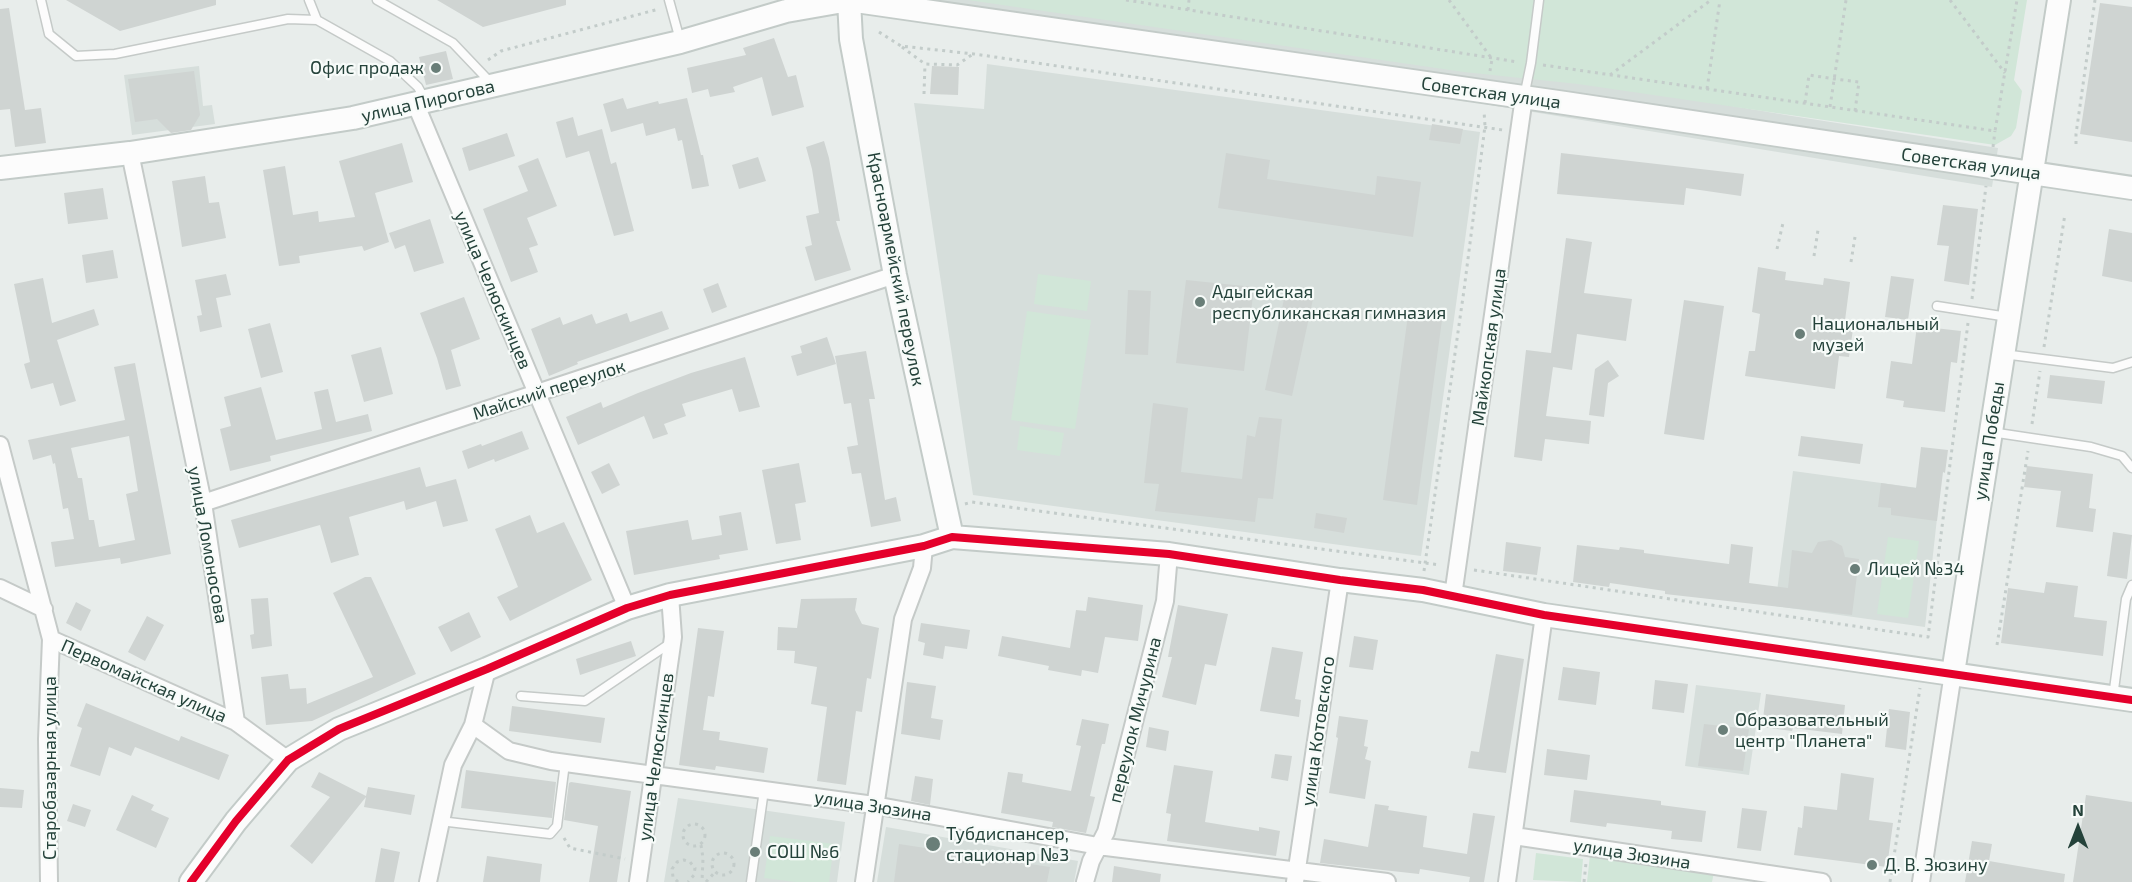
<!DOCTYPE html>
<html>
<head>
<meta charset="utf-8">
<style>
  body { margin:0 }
  #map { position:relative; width:2132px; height:882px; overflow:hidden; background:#e8edeb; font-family:"Exo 2",sans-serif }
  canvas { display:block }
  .north { position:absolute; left:2048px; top:798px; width:60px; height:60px; -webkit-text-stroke:4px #f7fbf9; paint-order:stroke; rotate:0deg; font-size:16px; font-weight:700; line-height:24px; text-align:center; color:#24423a }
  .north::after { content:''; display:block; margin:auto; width:21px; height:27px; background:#24423a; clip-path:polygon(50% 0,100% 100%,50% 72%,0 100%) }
</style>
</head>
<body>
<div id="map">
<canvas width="2132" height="882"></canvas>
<div class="north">N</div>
</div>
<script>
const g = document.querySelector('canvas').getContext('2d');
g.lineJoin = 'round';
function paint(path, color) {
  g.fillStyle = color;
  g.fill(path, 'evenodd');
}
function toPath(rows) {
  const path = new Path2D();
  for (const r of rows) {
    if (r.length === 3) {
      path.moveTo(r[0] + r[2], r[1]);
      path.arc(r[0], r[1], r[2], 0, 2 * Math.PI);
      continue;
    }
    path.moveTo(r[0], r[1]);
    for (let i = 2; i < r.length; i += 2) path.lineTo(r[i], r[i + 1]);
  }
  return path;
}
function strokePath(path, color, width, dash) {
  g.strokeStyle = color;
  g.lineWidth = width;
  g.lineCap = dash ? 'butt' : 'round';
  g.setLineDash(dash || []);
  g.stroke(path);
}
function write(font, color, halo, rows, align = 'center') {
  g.font = font + ' "Exo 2",sans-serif';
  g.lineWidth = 4.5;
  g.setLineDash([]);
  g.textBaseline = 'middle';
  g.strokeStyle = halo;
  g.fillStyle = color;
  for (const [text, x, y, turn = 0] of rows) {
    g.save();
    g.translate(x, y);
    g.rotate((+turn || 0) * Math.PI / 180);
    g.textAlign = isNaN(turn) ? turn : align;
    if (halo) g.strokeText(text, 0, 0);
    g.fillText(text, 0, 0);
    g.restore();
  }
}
const built = toPath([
  [890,0,1106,0,1792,116,1998,148,1992,187,890,7],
  [987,64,1480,132,1421,556,973,495,914,103,984,109],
  [199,66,203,106,212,105,215,124,132,135,124,75],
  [1793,471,1940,491,1925,627,1775,606],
  [1696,685,1761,693,1749,775,1685,766],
  [678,798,845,822,837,882,664,882],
  [886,827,1078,861,1074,882,877,882]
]);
const green = toPath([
  [968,0,2027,0,2014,80,2022,91,2016,128,2011,136,1995,145,1578,84,1464,72],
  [1038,274,1091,281,1087,311,1034,304],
  [1027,311,1091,320,1075,429,1011,420],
  [1020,426,1064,433,1060,456,1017,450],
  [1888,537,1919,541,1908,618,1877,614],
  [770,836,834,844,829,882,796,882,764,878],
  [1536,853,1583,859,1581,882,1533,880],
  [1590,855,1714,872,1712,882,1587,882]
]);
const building = toPath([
  [66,0,216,0,216,5,120,31],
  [437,0,566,0,566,5,483,27],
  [2100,3,2132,7,2132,142,2080,134],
  [9,8,25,110,41,108,46,143,15,147,10,109,0,110,0,9],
  [774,38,788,77,796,75,804,107,772,116,762,77,733,87,735,92,710,97,708,89,692,93,687,68,746,55,743,48],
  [446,51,453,79,426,85,419,57],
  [932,66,959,67,958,95,930,94],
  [194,71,200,115,191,130,171,133,157,119,135,122,128,79],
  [623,98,627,109,658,101,659,104,687,98,701,155,703,155,709,186,692,189,682,140,678,141,675,128,646,136,643,123,611,132,603,104],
  [573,117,578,136,602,129,611,164,616,162,634,231,614,236,589,151,566,158,556,122],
  [1432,124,1463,129,1460,144,1429,140],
  [507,133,515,156,469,171,462,148],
  [824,141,829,158,840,221,836,221,851,270,815,281,805,247,812,245,806,216,819,213,812,169,806,147],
  [402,143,413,182,375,193,389,242,364,251,362,246,299,256,300,263,279,266,263,170,285,166,293,215,318,211,319,222,355,217,339,161],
  [1226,153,1270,160,1267,179,1375,195,1377,176,1421,182,1413,237,1218,208],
  [1561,153,1744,174,1741,196,1686,188,1684,205,1557,194],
  [758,157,766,181,739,189,732,165],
  [538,158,557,206,527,218,538,245,529,248,538,272,511,282,483,209,528,191,518,166],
  [205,176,209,203,219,202,226,238,182,247,172,181],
  [103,188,108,219,68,224,64,193],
  [1943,205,1978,209,1969,285,1944,281,1949,246,1937,245],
  [430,219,444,263,414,272,405,245,395,249,389,233],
  [2109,229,2132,233,2132,282,2102,276],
  [1566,238,1592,242,1584,293,1632,299,1626,341,1577,334,1572,370,1553,367,1546,416,1591,421,1589,444,1545,439,1542,461,1514,457,1526,350,1551,353],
  [113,250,118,278,86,283,82,255],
  [1758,267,1786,272,1785,280,1823,285,1824,278,1850,282,1844,328,1853,329,1849,357,1839,356,1835,389,1745,376,1749,351,1755,351,1760,314,1752,312],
  [226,274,231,295,216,298,222,327,200,332,197,316,202,315,195,280],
  [1891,276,1914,279,1908,320,1885,317],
  [43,278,52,323,94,309,99,325,57,340,76,401,60,406,53,383,31,389,24,364,30,362,14,284],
  [1186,280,1254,287,1244,371,1176,363],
  [718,283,727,307,712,313,703,289],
  [1128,290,1151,291,1148,355,1125,354],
  [1285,294,1313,299,1292,396,1265,390],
  [464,297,480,339,451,350,461,386,446,390,437,358,420,313],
  [1684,300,1724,306,1704,440,1664,434],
  [662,311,669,329,577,362,578,364,549,376,531,329,560,317,563,325,592,314,596,324,627,313,630,322],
  [1408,315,1442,320,1417,505,1383,500],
  [270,323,283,372,261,378,248,329],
  [1917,326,1961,331,1957,363,1951,362,1945,412,1903,407,1904,401,1886,398,1891,361,1912,364],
  [827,337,836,364,797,376,791,356,802,353,800,346],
  [381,347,393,394,364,402,351,355],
  [866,351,875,399,869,399,885,500,896,497,901,521,871,527,861,473,852,474,847,447,858,445,851,403,844,404,835,356],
  [745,357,760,407,739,412,732,389,682,404,686,416,664,424,668,434,653,439,644,416,578,445,566,417,601,402,603,408,638,393,691,373],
  [1608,360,1619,376,1608,383,1604,417,1589,415,1595,369],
  [135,363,171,554,121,564,120,558,55,567,51,542,74,539,68,508,63,509,55,463,53,464,51,455,33,460,28,440,125,420,114,367],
  [129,436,138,491,126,494,135,540,99,547,94,520,89,520,82,478,78,478,71,448],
  [2050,375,2105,381,2102,404,2047,398],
  [261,387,276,440,322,429,314,392,328,389,336,422,368,414,372,431,270,456,271,461,230,471,220,429,231,426,224,397],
  [1153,403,1188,408,1181,472,1242,479,1247,435,1255,437,1259,417,1282,419,1273,499,1258,498,1255,522,1155,511,1159,484,1144,483],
  [522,431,529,449,495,462,494,459,468,469,462,451,481,444,482,446],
  [1801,436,1863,444,1860,464,1798,456],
  [1921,447,1948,450,1945,473,1943,472,1937,521,1891,515,1891,508,1878,507,1881,483,1916,488],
  [609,463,620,485,602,494,591,472],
  [799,463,806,502,795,504,801,540,776,544,762,470],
  [2027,466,2093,474,2089,508,2096,509,2093,532,2056,527,2061,491,2024,487],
  [420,467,426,487,456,479,468,521,443,527,436,501,406,510,404,501,349,517,359,555,331,563,320,525,239,548,231,520],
  [741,512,748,550,719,555,720,559,634,575,626,531,688,520,692,540,722,535,719,516],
  [1316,513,1347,518,1344,533,1314,528],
  [530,515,537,533,564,522,592,580,510,621,497,597,518,587,495,529],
  [2113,532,2132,535,2127,579,2107,576],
  [1831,540,1842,546,1845,557,1859,559,1852,615,1665,594,1665,591,1610,583,1609,587,1573,582,1577,545,1619,550,1620,547,1644,550,1644,553,1729,564,1731,544,1753,547,1749,583,1788,588,1792,550,1812,553,1818,542],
  [1506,542,1541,547,1537,575,1503,571],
  [365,577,371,577,416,674,312,721,266,725,261,677,288,674,290,689,306,688,307,704,373,677,333,593],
  [2046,582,2078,586,2074,617,2107,621,2103,656,2001,643,2008,588,2044,593],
  [1088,597,1143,605,1138,641,1105,637,1098,673,1082,670,1081,676,1048,670,1049,666,998,656,1002,636,1070,648,1076,610,1086,611],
  [268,598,272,646,252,649,250,635,254,634,251,599],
  [857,598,855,610,862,624,879,628,871,679,867,678,862,712,856,711,846,785,817,781,827,707,811,704,817,667,794,663,795,651,777,650,778,627,797,628,801,599],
  [76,602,91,610,81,631,66,623],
  [1178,605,1228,614,1216,666,1205,664,1196,705,1162,697,1172,657,1168,657],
  [469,612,481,637,451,652,438,627],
  [147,616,164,625,145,661,128,652],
  [921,623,970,630,967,649,945,646,943,659,923,655,925,643,918,641],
  [698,628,724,631,714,697,708,696,703,730,720,732,719,740,768,748,764,773,716,766,715,770,679,765],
  [1354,636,1378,640,1373,670,1349,667],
  [631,641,636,656,580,675,576,659],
  [1272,647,1303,652,1295,699,1301,700,1299,717,1260,711],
  [1496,654,1524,659,1506,773,1468,768,1471,751,1479,752],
  [1563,667,1600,672,1596,705,1558,700],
  [1655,680,1688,684,1684,713,1652,709],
  [907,682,936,686,931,718,943,720,940,740,901,734],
  [1766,694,1845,705,1842,734,1793,728,1792,731,1762,727],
  [86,703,179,741,181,736,229,755,219,780,135,747,131,756,109,747,100,776,70,766,82,728,77,726],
  [512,706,605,718,601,743,509,731],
  [1889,709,1910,712,1906,750,1885,747],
  [1339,716,1368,720,1364,746,1368,747,1365,759,1371,761,1365,799,1329,793,1338,738,1336,737],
  [1082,719,1109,724,1105,744,1102,744,1090,796,1095,797,1086,833,1052,827,1053,822,1001,813,1008,772,1023,774,1022,782,1071,791,1081,746,1076,745],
  [1704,724,1749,729,1743,771,1698,766],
  [1149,727,1169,731,1166,751,1146,747],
  [1547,749,1590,755,1587,780,1544,775],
  [1275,754,1292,756,1288,781,1271,778],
  [1174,765,1213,771,1205,822,1259,831,1259,827,1280,831,1276,856,1167,841,1171,814,1166,813],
  [466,770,556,782,552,818,461,808],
  [319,772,366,796,368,787,415,795,411,815,364,807,366,797,312,864,290,846,330,797,311,787],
  [1841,773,1874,778,1869,820,1893,823,1887,867,1794,855,1798,827,1802,828,1804,806,1837,810],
  [915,776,933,779,930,805,911,801],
  [571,782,631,791,617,882,589,882,598,826,564,820,569,783],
  [0,788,24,790,22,808,0,807],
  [1574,790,1661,801,1661,805,1706,811,1702,842,1671,839,1672,831,1607,823,1606,827,1570,822],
  [132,795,154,805,151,810,169,818,156,848,116,830],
  [2086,795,2132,802,2132,882,2073,882],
  [73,804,91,810,85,827,67,821],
  [1375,804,1389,806,1388,810,1427,816,1423,847,1467,854,1473,813,1495,816,1484,882,1469,882,1470,877,1420,869,1419,874,1320,863,1324,839,1368,847],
  [1742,808,1767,811,1761,851,1737,848],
  [1972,841,1992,844,1989,861,2065,874,2064,882,1965,882],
  [899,844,1050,867,1047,882,894,882],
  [381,848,400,852,394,882,375,882],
  [487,856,542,864,540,882,483,882],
  [1114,866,1161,874,1160,882,1112,882]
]);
const path = toPath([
  [1126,0,1518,62],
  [1449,0,1492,59,1490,71],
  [1950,0,2005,73],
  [1188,10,1189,0],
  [879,32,901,46,974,54,1503,130],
  [902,47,925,64,957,65,973,54],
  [488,60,501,51,659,9],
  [1543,65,1995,131,2017,0],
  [1610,75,1711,0],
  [1707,89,1720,0],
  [924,94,925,64],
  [1805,103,1809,75,1835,79,1859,82,1855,111],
  [1830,107,1846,0],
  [2076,144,2076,134,2095,0],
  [1993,147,1995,131],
  [1777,249,1783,223],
  [1814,256,1818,230],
  [1851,262,1855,237],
  [1972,299,1986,186],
  [2044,347,2065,214],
  [2032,424,2040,371],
  [965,504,972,502,1440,565],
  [1474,570,1928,637,1968,323],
  [1424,571,1464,290,1485,126,1484,111],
  [1997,645,2028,451],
  [694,835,11],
  [564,838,570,848,625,859],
  [701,845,703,858,702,882],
  [723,864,11],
  [678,882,673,877,672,869,677,862,684,860,690,862,695,868,694,875,688,882],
  [706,882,715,872],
  [1584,882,1586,863],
  [1890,882,1920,688]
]);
const lane = toPath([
  [41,0,49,34,76,56,115,54,288,19,317,20],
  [309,0,317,20,390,61,418,87,425,100],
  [377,0,453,43,492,84],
  [669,0,680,40],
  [1524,97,1531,63,1539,0],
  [1937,306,2008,317],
  [2003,354,2113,368,2132,362],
  [1991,432,2091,447,2122,456,2132,468],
  [521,696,585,701,672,642],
  [2113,697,2126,599,2132,585],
  [440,821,550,834,557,826,565,763],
  [751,882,764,790]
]);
const street = toPath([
  [416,105,627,608],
  [130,153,203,503,236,722,288,760],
  [0,445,51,639,47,739,49,882],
  [203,503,895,275],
  [0,588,44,609],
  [1453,596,1524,97],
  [51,639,236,722],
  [473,725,509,751,551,761,874,805,1098,846,1387,882],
  [1514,836,1822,882],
  [428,882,453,765,473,725,487,669],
  [638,882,673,637,670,595],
  [864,882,903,619,922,568,924,546],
  [1085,882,1091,861,1106,832,1165,601,1169,554],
  [1295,882,1340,580],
  [1507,882,1544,615],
  [1921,882,1953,673]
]);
const secondary = toPath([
  [849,0,851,39,895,275,952,537],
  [0,168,130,153,353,118,680,42,786,11,849,0,1565,103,2132,188],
  [1953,673,2059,0],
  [191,882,236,821,288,760,339,729,487,669,627,608,670,595,924,546,952,537,1169,554,1340,580,1423,590,1544,615,2132,700]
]);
const bus1 = toPath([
  [191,882,236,821,288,760,339,729,487,669,627,608,670,595,924,546,952,537,1169,554,1340,580,1423,590,1544,615,2132,700]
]);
const markers = [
  [436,68,6,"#697e78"],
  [1200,302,6,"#697e78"],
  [1800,334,6,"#697e78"],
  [1855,569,6,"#697e78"],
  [1723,730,6,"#697e78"],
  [933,844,8,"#697e78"],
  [755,852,6,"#697e78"],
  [1872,865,6,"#697e78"]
];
const poiNames = [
  ["Офис продаж",424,68,"right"],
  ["Адыгейская",1212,292],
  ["республиканская гимназия",1212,313],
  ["Национальный",1812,324],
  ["музей",1812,345],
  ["Лицей №34",1867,569],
  ["Образовательный",1735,720],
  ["центр \"Планета\"",1735,741],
  ["Тубдиспансер,",946,834],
  ["стационар №3",946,855],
  ["СОШ №6",767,852],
  ["Д. В. Зюзину",1884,865]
];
const streetNames = [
  ["Советская улица",1491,93,8],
  ["улица Пирогова",428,101,-13],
  ["Советская улица",1971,164,8],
  ["Красноармейский переулок",896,269,79],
  ["улица Челюскинцев",493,290,67],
  ["Майкопская улица",1489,347,-82],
  ["Майский переулок",549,390,-18],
  ["улица Победы",1989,441,-81],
  ["улица Ломоносова",208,545,80],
  ["Первомайская улица",144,681,24],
  ["переулок Мичурина",1135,720,-76],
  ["улица Котовского",1318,731,-82],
  ["улица Челюскинцев",656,757,-82],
  ["Старобазарная улица",50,768,-90],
  ["улица Зюзина",873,806,9],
  ["улица Зюзина",1632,854,9]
];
paint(built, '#d6dedb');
paint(green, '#d1e6d8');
paint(building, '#cfd4d2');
strokePath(lane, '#c5cac8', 11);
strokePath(street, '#c5cac8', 20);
strokePath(secondary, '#c3cbc8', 26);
strokePath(path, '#c3ccca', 3, [3, 4.5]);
strokePath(lane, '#fcfcfc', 8);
strokePath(street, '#fcfcfc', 16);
strokePath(secondary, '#fcfcfc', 22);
strokePath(bus1, '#e4002b', 8);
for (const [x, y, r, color] of markers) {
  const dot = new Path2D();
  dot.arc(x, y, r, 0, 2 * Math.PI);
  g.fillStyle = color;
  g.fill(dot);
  strokePath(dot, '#f7fbf9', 2);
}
write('18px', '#24423a', '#f7fbf9', poiNames, 'left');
write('18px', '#24423a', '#f7fbf9', streetNames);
</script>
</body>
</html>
